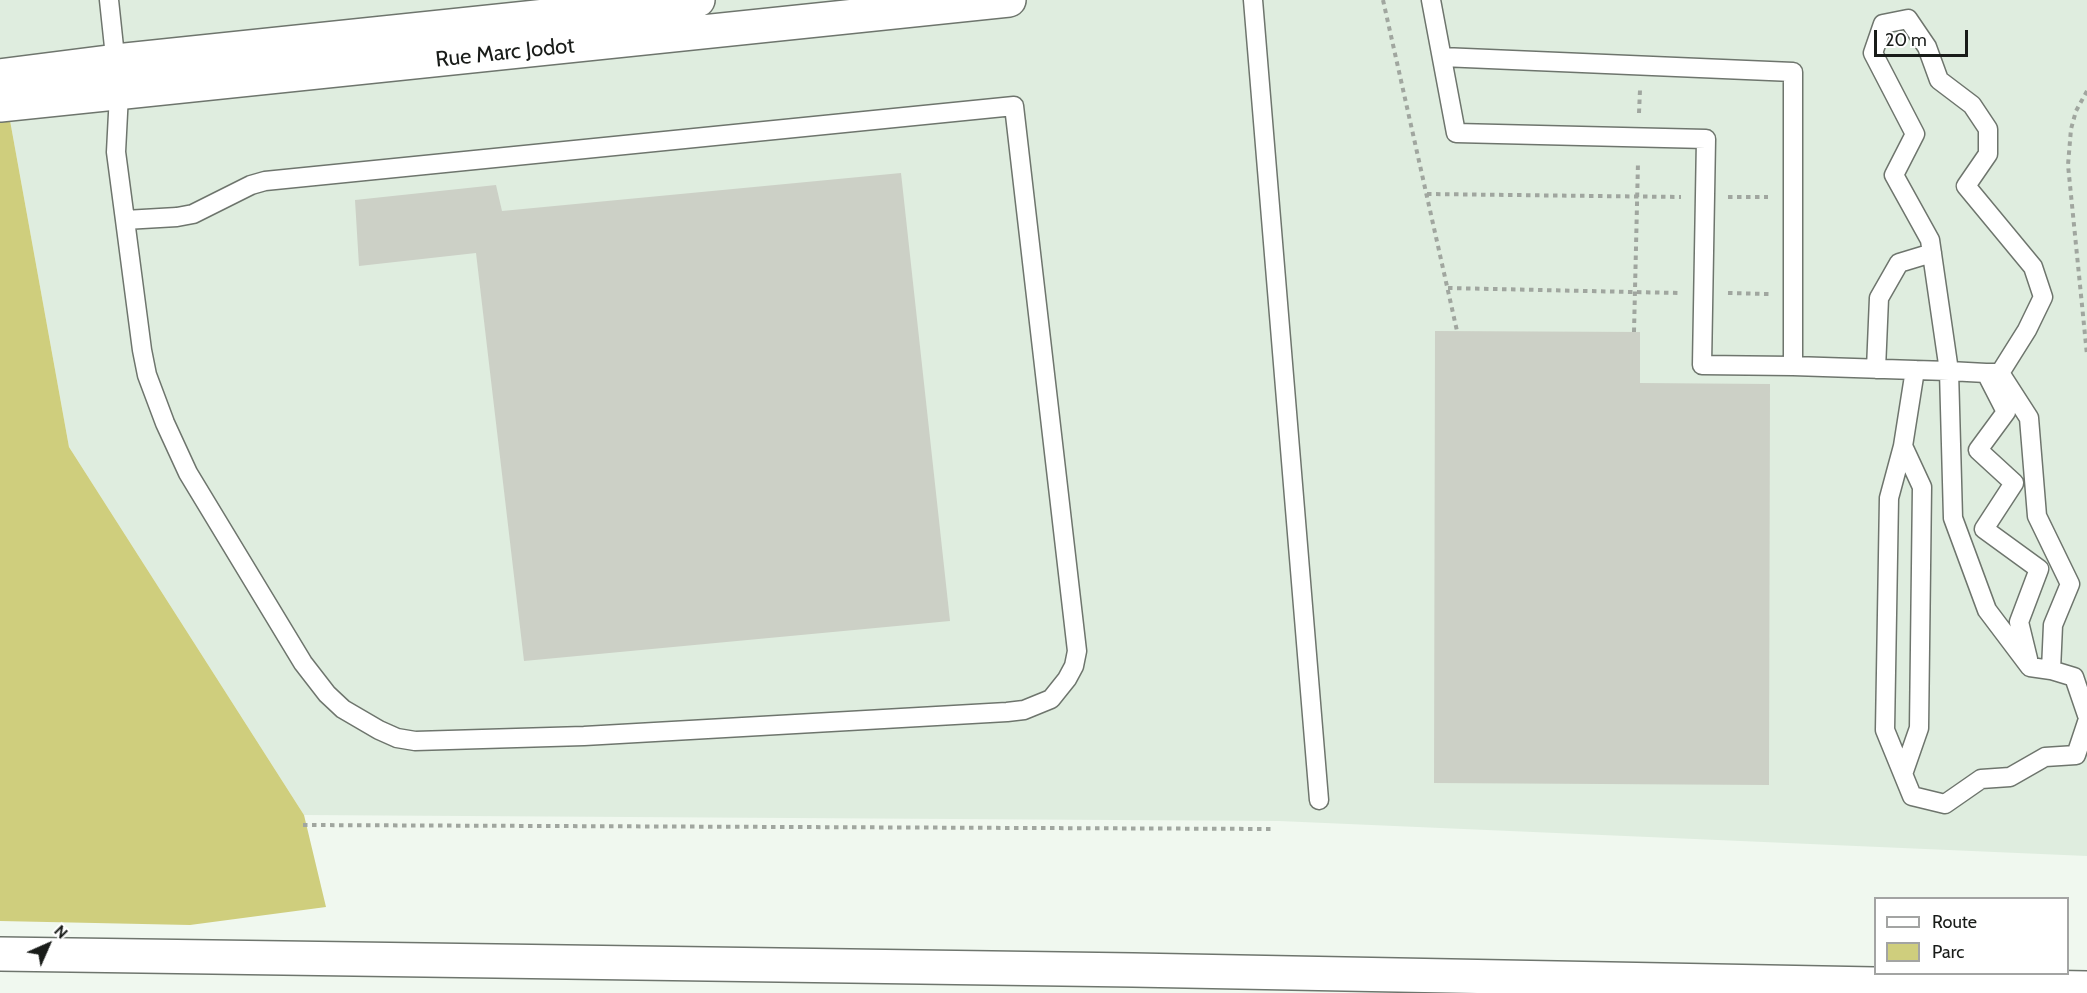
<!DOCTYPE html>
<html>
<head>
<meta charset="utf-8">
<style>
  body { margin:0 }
  #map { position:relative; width:2087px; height:993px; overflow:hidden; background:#f0f8ef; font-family:Cabin,sans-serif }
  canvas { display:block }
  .legend { position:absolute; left:1874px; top:897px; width:195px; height:78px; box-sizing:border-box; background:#fff; border:2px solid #a3a4a3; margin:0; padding:8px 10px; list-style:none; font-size:18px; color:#191c19 }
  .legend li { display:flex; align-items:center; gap:12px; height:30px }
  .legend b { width:30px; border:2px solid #a3a4a3 }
  .north { position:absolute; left:18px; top:915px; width:60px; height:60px; -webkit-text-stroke:4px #fff; paint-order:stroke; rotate:45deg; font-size:16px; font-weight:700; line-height:24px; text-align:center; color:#191c19 }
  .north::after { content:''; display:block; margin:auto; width:21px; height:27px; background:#191c19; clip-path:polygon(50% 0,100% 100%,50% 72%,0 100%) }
  .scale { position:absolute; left:1874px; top:30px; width:94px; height:27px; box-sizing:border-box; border:3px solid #191c19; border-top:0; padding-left:8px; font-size:18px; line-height:21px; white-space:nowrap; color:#191c19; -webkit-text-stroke:4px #fff; paint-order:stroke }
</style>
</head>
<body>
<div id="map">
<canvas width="2087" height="993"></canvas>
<ul class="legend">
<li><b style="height:8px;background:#fff"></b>Route</li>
<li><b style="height:16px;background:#cfce7d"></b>Parc</li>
</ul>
<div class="north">N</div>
<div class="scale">20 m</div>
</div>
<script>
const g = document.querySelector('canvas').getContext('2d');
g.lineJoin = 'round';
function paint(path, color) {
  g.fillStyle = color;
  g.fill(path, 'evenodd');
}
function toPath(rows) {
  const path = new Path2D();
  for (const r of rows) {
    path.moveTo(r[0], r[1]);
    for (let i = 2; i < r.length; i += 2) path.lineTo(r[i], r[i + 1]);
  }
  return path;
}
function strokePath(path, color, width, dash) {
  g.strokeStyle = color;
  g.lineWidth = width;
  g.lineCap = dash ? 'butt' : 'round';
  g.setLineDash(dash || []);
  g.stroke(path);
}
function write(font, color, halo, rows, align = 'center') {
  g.font = font + ' Cabin,sans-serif';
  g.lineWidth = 6;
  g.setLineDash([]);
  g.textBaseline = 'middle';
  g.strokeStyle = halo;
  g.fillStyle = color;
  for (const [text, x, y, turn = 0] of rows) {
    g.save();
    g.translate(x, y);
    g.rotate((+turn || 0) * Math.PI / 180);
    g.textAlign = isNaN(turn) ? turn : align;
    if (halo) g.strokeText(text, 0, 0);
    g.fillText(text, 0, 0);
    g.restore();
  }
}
const built = toPath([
  [0,0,2087,0,2087,856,1279,821,304,815,69,447,0,65]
]);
const green = toPath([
  [0,65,69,447,304,815,326,907,190,925,0,921]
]);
const building = toPath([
  [901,173,950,621,524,661,476,253,359,266,355,200,496,185,502,211],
  [1435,331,1640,332,1640,383,1770,384,1769,785,1434,783]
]);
const path = toPath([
  [1383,0,1457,331],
  [2087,91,2076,111,2071,129,2068,165,2087,355],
  [1639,113,1640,90],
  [1427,194,1681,197],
  [1728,197,1768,197],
  [1448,288,1679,293],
  [1728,293,1769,294],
  [1634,332,1638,162],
  [303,825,1273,829]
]);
const lane = toPath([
  [109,0,119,94,116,152,125,220,142,350,147,375,165,423,188,473,303,663,327,694,343,709,379,730,397,738,415,741,584,736,1007,712,1024,710,1051,699,1067,679,1074,666,1077,651,1014,106,265,181,251,185,193,214,177,217,125,220],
  [1253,0,1319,800],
  [1431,0,1456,133,1706,139,1702,365,1793,366,1793,72,1442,57],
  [1793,366,1915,370,1949,371,1986,373,2000,373,2027,330,2043,297,2033,267,1966,186,1988,154,1988,129,1972,105,1939,80,1927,47,1908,19,1883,24,1873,53,1915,134,1894,175,1930,240,1949,371,1953,518,1987,610,2030,667,2051,670],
  [1876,369,1879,298,1899,263,1932,253],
  [1915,370,1903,446,1889,498,1885,730,1912,796,1945,804,1981,779,2010,777,2045,757,2076,755,2087,722],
  [1986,373,2006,412,1978,450,2014,483,1984,529,2039,569,2019,622,2028,659],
  [2000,373,2029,418,2037,516,2070,584,2053,625,2051,670,2074,677,2087,715],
  [1903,774,1919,728,1922,487,1903,446]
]);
const street = toPath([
  [0,76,116,61,698,0],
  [0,105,1009,0]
]);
const highway = toPath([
  [0,954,1133,970,2087,988]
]);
const streetNames = [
  ["Rue Marc Jodot",505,53,-6]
];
paint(built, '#dfeddf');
paint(green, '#cfce7d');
paint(building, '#ccd0c6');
strokePath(lane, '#6e756d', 21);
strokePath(street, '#6e756d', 36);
strokePath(highway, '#6e756d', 36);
strokePath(path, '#a0a69f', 4, [4.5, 4.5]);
strokePath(lane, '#fff', 18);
strokePath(street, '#fff', 33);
strokePath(highway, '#fff', 33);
write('22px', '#191c19', '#fff', streetNames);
</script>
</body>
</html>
